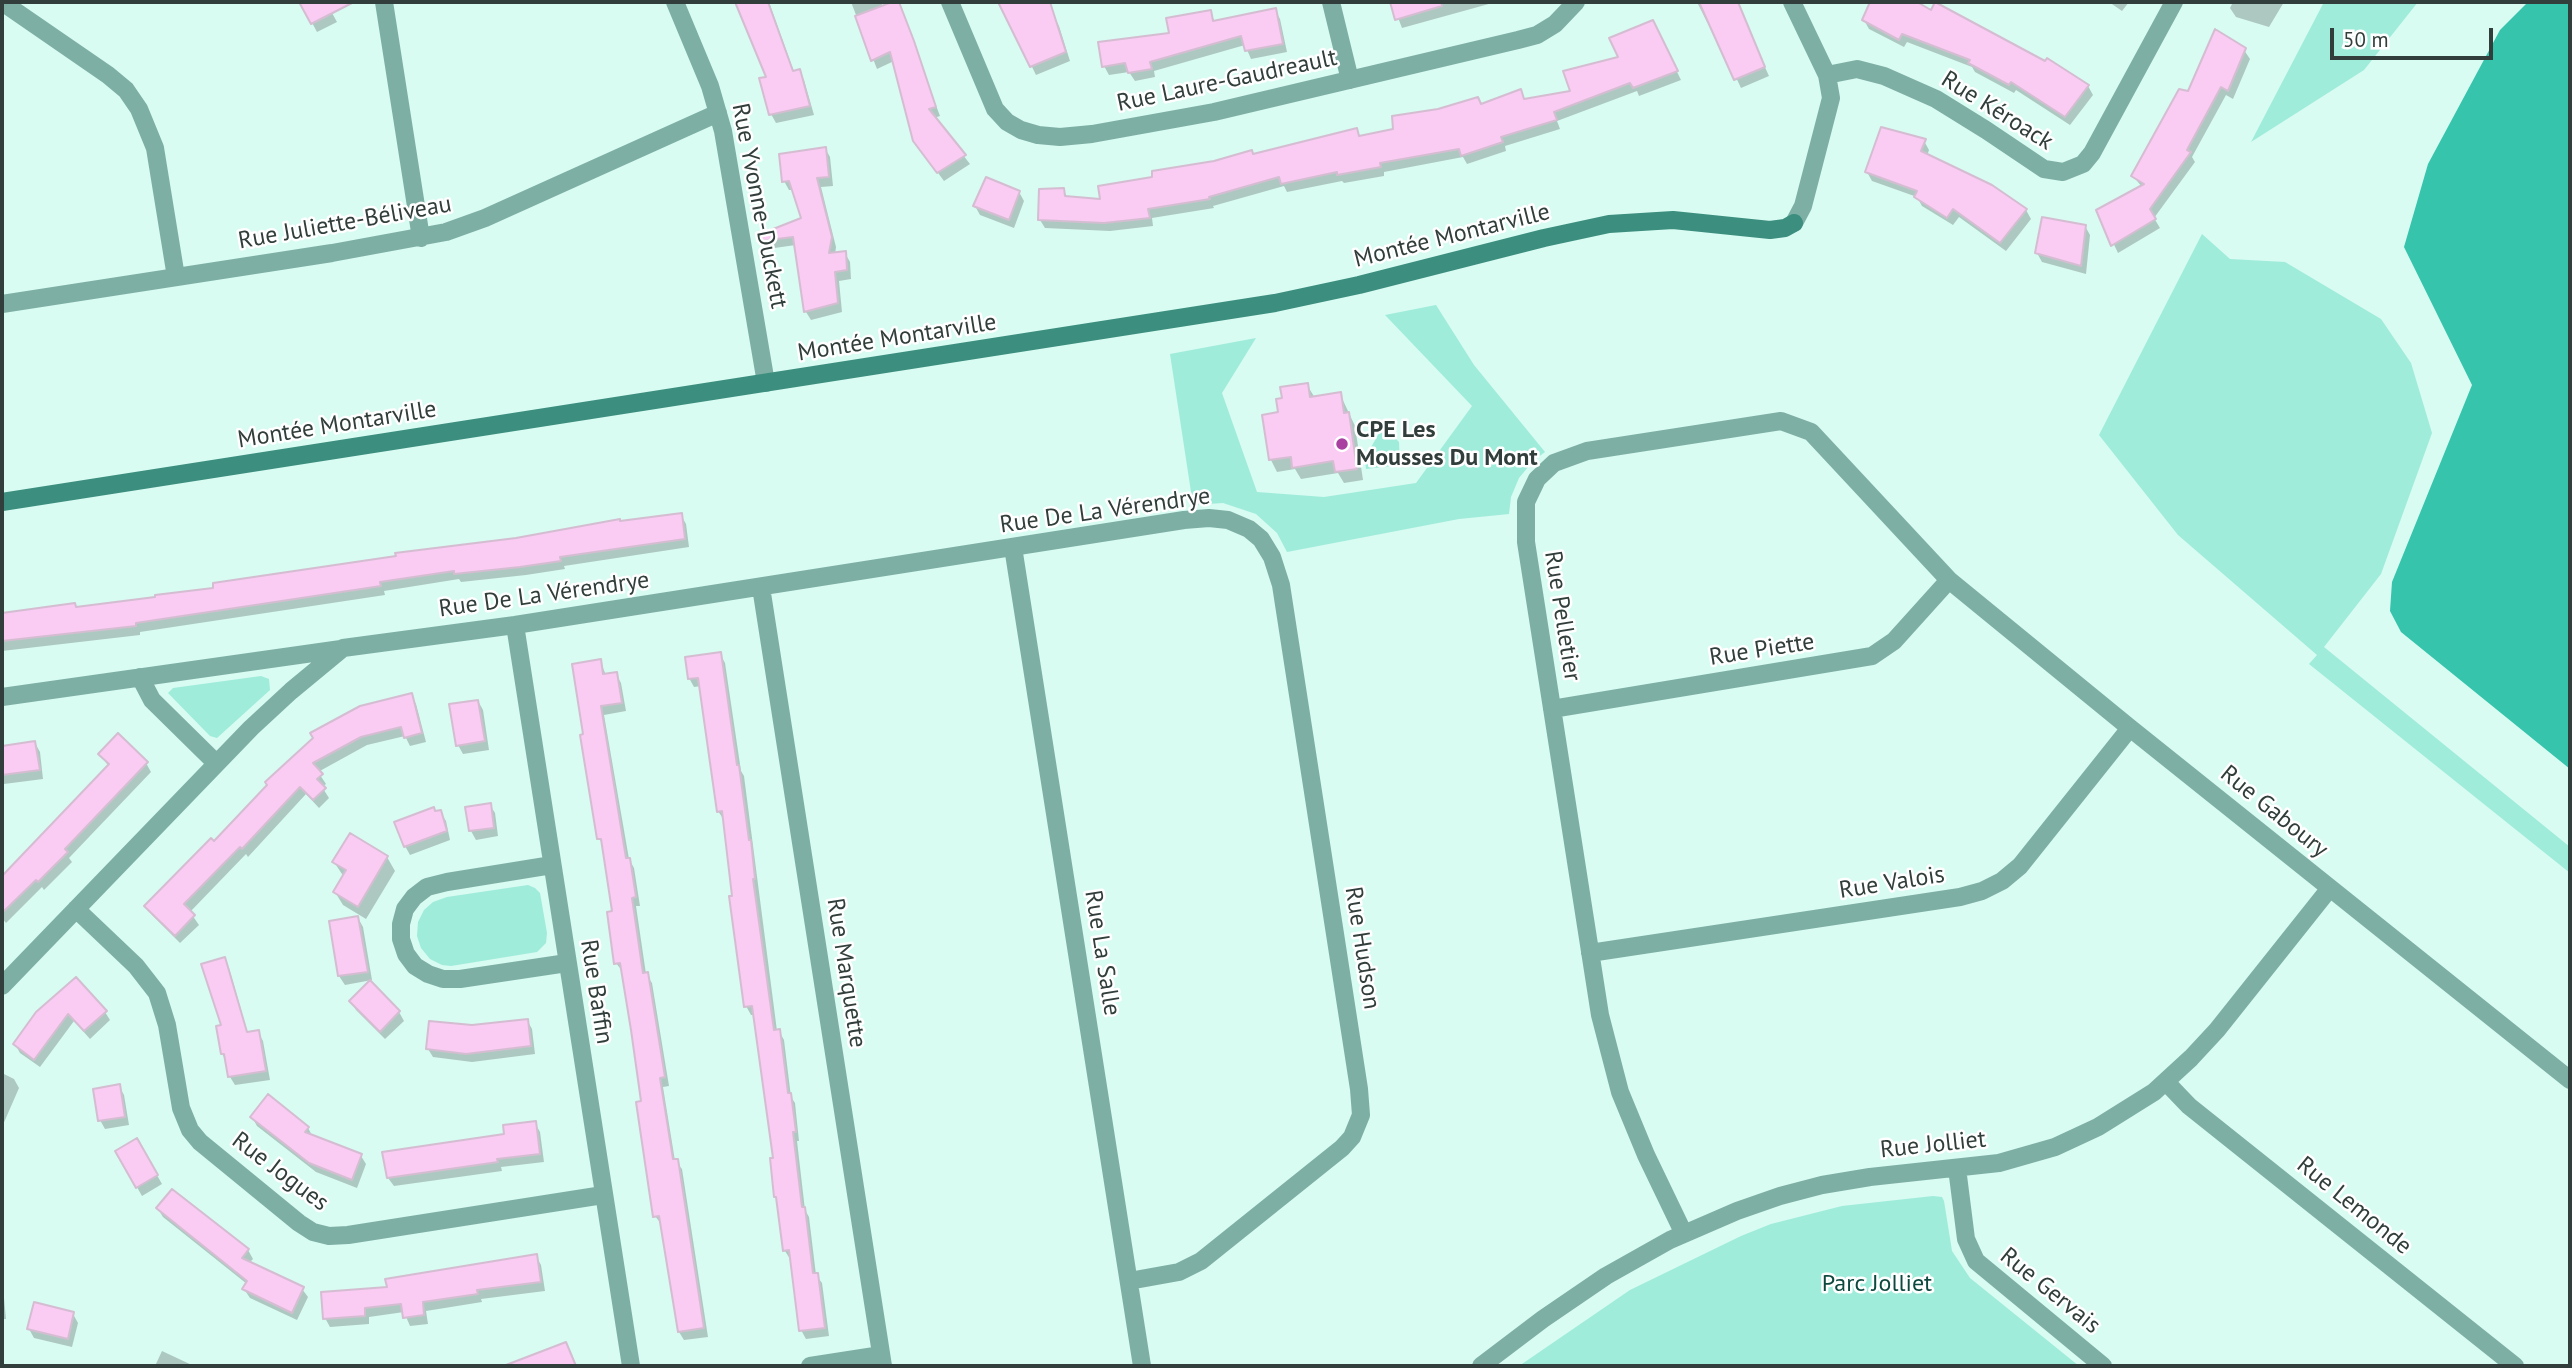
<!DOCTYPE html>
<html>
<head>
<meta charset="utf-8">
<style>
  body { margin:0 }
  #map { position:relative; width:2572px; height:1368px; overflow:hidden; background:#d8fbf2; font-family:"PT Sans",sans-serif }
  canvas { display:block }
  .frame { position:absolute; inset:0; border:4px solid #313e3b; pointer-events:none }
  .scale { position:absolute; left:2330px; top:28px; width:163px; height:32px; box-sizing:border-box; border:4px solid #313e3b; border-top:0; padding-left:9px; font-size:21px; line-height:24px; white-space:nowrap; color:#313e3b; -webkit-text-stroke:5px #fff; paint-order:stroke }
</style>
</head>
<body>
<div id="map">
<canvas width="2572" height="1368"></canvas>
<div class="frame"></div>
<div class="scale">50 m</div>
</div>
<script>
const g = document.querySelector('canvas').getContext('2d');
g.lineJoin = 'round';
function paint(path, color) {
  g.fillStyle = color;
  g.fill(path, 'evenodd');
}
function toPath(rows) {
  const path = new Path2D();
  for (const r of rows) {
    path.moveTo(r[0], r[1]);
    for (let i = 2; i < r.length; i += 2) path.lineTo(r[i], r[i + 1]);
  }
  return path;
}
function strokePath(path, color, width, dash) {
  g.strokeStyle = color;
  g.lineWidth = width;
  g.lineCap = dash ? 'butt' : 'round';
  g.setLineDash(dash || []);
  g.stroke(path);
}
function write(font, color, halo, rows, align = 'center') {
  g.font = font + ' "PT Sans",sans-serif';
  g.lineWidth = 5;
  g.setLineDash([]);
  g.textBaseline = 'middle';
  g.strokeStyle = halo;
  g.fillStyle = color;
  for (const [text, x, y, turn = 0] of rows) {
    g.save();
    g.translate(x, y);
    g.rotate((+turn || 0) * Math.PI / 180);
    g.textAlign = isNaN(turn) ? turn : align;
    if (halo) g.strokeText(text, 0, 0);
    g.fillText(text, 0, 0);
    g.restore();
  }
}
const green = toPath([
  [2324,2,2418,2,2364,70,2251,142],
  [2202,234,2230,259,2285,262,2381,319,2411,363,2432,433,2381,574,2324,647,2570,847,2570,873,2309,664,2317,655,2178,535,2099,435],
  [1436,305,1474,365,1545,452,1533,461,1519,478,1511,497,1509,514,1459,519,1287,552,1277,533,1256,514,1223,503,1193,505,1170,354,1256,338,1222,393,1257,492,1324,497,1416,483,1472,406,1385,315],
  [1383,426,1399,442,1400,465,1366,469,1365,458],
  [261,676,269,679,270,690,217,738,210,736,168,693,173,688],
  [528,885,535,888,540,893,547,933,546,943,537,952,451,966,442,965,430,959,421,948,417,936,418,922,424,910,433,902,447,897],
  [1933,1196,1942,1197,1944,1201,1952,1251,1970,1278,2079,1366,1519,1366,1630,1290,1741,1236,1771,1224,1842,1206]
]);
const water = toPath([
  [2528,2,2570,2,2570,769,2401,632,2390,611,2392,582,2472,385,2404,247,2428,164,2500,30]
]);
const shadow = toPath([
  [301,2,326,2,337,22,317,32],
  [737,2,769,2,794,72,799,71,804,80,814,115,776,123,771,114,768,78],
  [842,2,881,2,883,7,897,2,940,116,934,118,970,164,944,181,921,150,894,61,877,69,851,2,844,4],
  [1000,2,1038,2,1046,21,1054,17,1059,26,1070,61,1036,75],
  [1392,2,1496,2,1402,28],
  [1697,2,1735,2,1769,76,1741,88,1709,20,1707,22],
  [1871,2,1914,2,2088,86,2093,95,2070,125,2016,90,2014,93,1975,72,1972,67,1907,42,1904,47,1869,29,1864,20],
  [2109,2,2129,2,2122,11],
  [2233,2,2284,2,2269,27,2236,17,2230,8],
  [1275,10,1280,19,1287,52,1251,59,1245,45,1154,71,1155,77,1135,81,1129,72,1109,75,1104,66,1171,35,1210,12,1215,22],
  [1657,31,1681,80,1639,96,1637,91,1557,121,1560,129,1505,146,1506,151,1467,164,1463,157,1384,172,1384,176,1344,183,1342,181,1287,192,1284,186,1213,206,1214,208,1152,218,1153,226,1110,231,1045,228,1040,220,1063,190,1068,198,1102,201,1154,178,1356,130,1361,138,1481,106,1520,92,1526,101,1573,93],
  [2244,50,2250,59,2233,99,2226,95,2192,157,2195,162,2154,218,2160,228,2118,253,2098,211,2142,187,2133,176,2189,93],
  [1924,141,1929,150,1927,156,1991,186,2026,210,2031,219,2006,251,1959,217,1953,225,1922,206,1917,197,1872,181,1867,172],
  [825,148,830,157,833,186,821,187,836,247,835,255,845,253,850,262,851,279,839,281,842,312,811,320,806,312,796,245,767,249,762,241,803,219,793,190,789,190,784,181],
  [1019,192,1024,201,1014,228,980,215,975,206],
  [2085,226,2090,235,2086,274,2042,262,2037,253],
  [1307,385,1315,398,1340,394,1355,426,1363,480,1344,483,1338,473,1301,479,1295,469,1277,472,1271,460,1264,416,1280,414],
  [681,515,686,524,689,547,564,566,565,569,526,575,461,582,459,579,384,591,385,595,140,632,140,635,2,651,2,615,74,605,77,609,215,589],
  [720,654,725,663,741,771,744,776,777,1031,779,1031,784,1040,791,1097,795,1103,799,1141,797,1141,805,1210,809,1217,816,1275,822,1283,829,1336,806,1339,801,1330,792,1259,790,1259,785,1251,755,1015,751,1015,746,1006,724,820,718,811,701,686,694,687,689,678],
  [600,661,606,675,616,674,621,683,626,711,604,715,629,859,634,868,640,906,636,906,646,974,652,983,669,1086,663,1087,675,1161,682,1169,708,1337,684,1340,679,1332,662,1225,655,1216,643,1103,623,972,616,963,614,912,604,847,599,838,585,736],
  [411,695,416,704,426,742,410,746,405,736,367,745,318,772,326,784,322,787,329,798,319,808,306,794,248,857,246,854,190,912,199,925,180,943,152,915,147,906,215,844,269,786],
  [478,701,483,710,489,750,463,754,458,745],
  [35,743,40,752,43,779,4,784,2,780,2,747],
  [100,754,146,763,151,772,69,858,72,862,44,890,42,887,6,923,2,918,2,878,109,767],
  [490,805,495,813,498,836,476,840,471,831],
  [440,812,446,821,450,840,410,855,405,846,435,813],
  [387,857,395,871,366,919,343,905,335,892,344,877,334,862],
  [358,918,363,927,372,980,345,985,339,976],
  [224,959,229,968,248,1034,258,1032,263,1041,270,1080,235,1085,230,1077,228,1063,222,1054],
  [370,983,399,1012,404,1021,385,1039,356,1010,351,1001],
  [105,1012,110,1020,90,1039,74,1021,40,1067,20,1053,15,1044,37,1014],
  [527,1020,532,1029,535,1054,472,1062,433,1057,428,1049,472,1027],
  [2,1073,14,1079,19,1088,2,1127],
  [119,1086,124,1095,129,1125,105,1129,100,1120],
  [252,1117,308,1128,313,1137,361,1156,366,1164,357,1188,316,1172,257,1126],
  [535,1123,540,1132,544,1162,501,1167,502,1171,394,1186,388,1178,506,1136],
  [137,1140,162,1184,142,1196,117,1152],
  [158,1209,248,1250,253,1259,249,1263,302,1289,308,1297,297,1320,250,1298,244,1289,247,1284,163,1217],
  [536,1256,541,1265,545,1291,481,1299,482,1302,426,1311,428,1324,410,1326,404,1312,369,1317,369,1324,330,1327,325,1318,389,1289],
  [2,1277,6,1319,2,1319],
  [73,1314,78,1323,72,1347,34,1338,29,1329],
  [162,1351,194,1366,155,1366]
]);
const building = toPath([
  [299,2,354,2,311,24,299,2],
  [735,2,768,2,793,71,800,69,810,106,769,115,759,78,766,77,735,2],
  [892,2,899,2,914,41,936,107,929,109,966,155,937,173,913,141,890,52,871,61,855,16,892,2],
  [998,2,1050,2,1066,52,1030,67,998,2],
  [1390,2,1441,2,1442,6,1395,20,1390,2],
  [1699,2,1738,2,1765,67,1734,80,1699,2],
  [1870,2,1917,2,1931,10,1935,2,2045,61,2047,58,2089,85,2065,117,2011,82,2009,85,1968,63,1970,60,1902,34,1899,40,1862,20,1870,2],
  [1276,8,1283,44,1245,51,1241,36,1150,62,1152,69,1128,73,1125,63,1102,67,1098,42,1169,33,1166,18,1211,10,1213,21,1276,8],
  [1653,20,1678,71,1633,88,1630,83,1554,112,1557,120,1501,137,1503,142,1461,156,1459,149,1380,163,1381,167,1337,175,1337,172,1281,184,1279,177,1209,197,1210,199,1148,209,1150,218,1104,223,1038,220,1039,189,1064,188,1065,196,1100,199,1098,186,1152,177,1152,171,1214,161,1252,150,1253,154,1357,128,1359,136,1393,129,1392,116,1438,109,1478,97,1481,104,1521,89,1524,99,1570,91,1563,71,1618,57,1609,38,1653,20],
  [2215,29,2246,48,2228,91,2221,87,2187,150,2191,152,2150,209,2156,219,2111,246,2096,210,2144,184,2131,176,2179,89,2188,91,2215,29],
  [1881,127,1926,139,1921,151,1992,185,2027,209,2000,243,1953,209,1947,218,1914,197,1917,191,1865,172,1881,127],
  [826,147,829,177,817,178,832,237,829,253,846,251,847,270,835,272,838,303,804,312,793,237,760,241,758,235,801,218,789,181,782,182,779,154,826,147],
  [986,177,1020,191,1009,220,973,206,986,177],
  [2042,217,2086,225,2081,266,2035,253,2042,217],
  [1308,383,1310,397,1341,392,1344,413,1349,412,1357,469,1335,472,1333,461,1292,468,1291,457,1269,460,1262,415,1278,412,1276,399,1282,398,1280,387,1308,383],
  [682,513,685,539,560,557,561,561,520,567,454,574,454,571,380,582,381,586,136,623,136,626,2,641,2,613,75,603,76,607,155,597,155,595,213,588,213,583,396,556,395,553,516,538,620,519,620,521,682,513],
  [721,652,737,765,739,765,749,840,751,840,755,879,753,879,774,1030,780,1029,788,1093,791,1093,796,1132,793,1132,802,1207,805,1207,813,1273,818,1273,825,1328,799,1331,789,1250,783,1251,776,1197,774,1197,770,1158,773,1158,752,1006,744,1007,729,896,732,896,722,811,717,812,698,678,688,679,685,657,721,652],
  [601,659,603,674,617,672,622,703,601,706,626,858,630,858,636,897,632,898,643,973,648,972,665,1077,660,1078,673,1159,678,1159,704,1328,678,1332,659,1216,653,1217,636,1102,641,1101,631,1030,620,963,614,964,607,912,612,911,601,839,597,839,580,735,583,734,572,664,601,659],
  [412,693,422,733,404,738,401,727,361,737,313,763,323,774,317,779,326,788,313,800,300,787,242,849,240,847,184,904,195,915,175,936,144,906,211,838,214,841,267,785,265,782,313,738,310,733,360,706,412,693],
  [478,700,485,741,456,746,449,704,478,700],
  [118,733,148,762,65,849,68,852,38,882,36,880,2,913,2,876,109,764,98,754,118,733],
  [35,741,40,770,2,775,2,746,35,741],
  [491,803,494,828,469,831,465,807,491,803],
  [434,807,435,811,441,810,447,831,404,847,394,822,434,807],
  [350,833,388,856,358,907,333,892,346,870,332,862,350,833],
  [358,916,368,972,338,976,329,921,358,916],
  [225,957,247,1032,259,1030,266,1071,228,1077,224,1054,221,1054,216,1026,221,1025,201,964,225,957],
  [76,977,107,1011,84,1031,68,1014,34,1060,13,1044,36,1012,76,977],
  [370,980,400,1011,380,1032,349,1001,370,980],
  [528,1019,531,1046,466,1054,426,1049,429,1021,472,1025,528,1019],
  [120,1084,125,1117,98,1121,93,1089,120,1084],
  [268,1094,309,1127,305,1132,362,1154,352,1180,309,1163,250,1117,268,1094],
  [536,1121,540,1154,497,1159,498,1162,387,1178,382,1152,504,1134,503,1125,536,1121],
  [137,1138,158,1175,136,1188,115,1151,137,1138],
  [172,1189,249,1249,242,1258,304,1287,292,1313,242,1289,247,1281,156,1208,172,1189],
  [537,1254,541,1282,477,1290,478,1294,423,1302,424,1315,403,1318,401,1304,365,1308,365,1316,323,1319,321,1292,387,1287,385,1279,537,1254],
  [34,1302,74,1312,68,1339,27,1329,34,1302],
  [566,1342,576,1366,507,1366,506,1365,566,1342]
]);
const street = toPath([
  [2,2,108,75,126,90,139,109,155,148,176,277],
  [384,2,421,238],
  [675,2,710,86,723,131,766,383],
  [950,2,995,109,1007,122,1021,130,1038,135,1060,137,1092,134,1214,112,1518,40,1537,35,1555,24,1576,2],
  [1331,2,1350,80],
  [1792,2,1827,75,1831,98,1803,206,1794,223],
  [1827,75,1857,69,1884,76,1936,99,1986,130,2044,169,2063,172,2083,164,2092,153,2174,2],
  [2,304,332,253,446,232,485,218,718,113],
  [1013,547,1142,1366],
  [761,587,883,1366],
  [515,625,631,1366],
  [140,677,152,700,216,763],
  [2,697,341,649],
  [1552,709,1872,656,1894,641,1949,580],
  [552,865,447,882,427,887,414,897,405,909,401,924,401,939,406,954,415,966,428,974,443,979,460,979,567,963],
  [76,909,136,966,157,993,167,1025,181,1108,190,1130,200,1142,299,1223,313,1232,329,1236,348,1235,603,1195],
  [1590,953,1960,897,1982,891,2002,881,2020,866,2130,728],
  [2,986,251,728,291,691,343,648,515,625,1184,520,1209,518,1228,520,1249,529,1261,539,1272,557,1281,585,1359,1089,1361,1115,1352,1137,1342,1148,1201,1261,1179,1272,1129,1281],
  [2166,1082,2189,1106,2515,1366],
  [1957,1168,1966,1239,1976,1261,2103,1366],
  [1684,1234,1646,1155,1620,1092,1600,1015,1526,542,1526,502,1537,479,1554,463,1587,451,1781,421,1811,432,1949,580,2130,728,2570,1080],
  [810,1366,881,1355],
  [1481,1366,1543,1319,1606,1276,1670,1240,1737,1211,1780,1196,1822,1185,1870,1177,1999,1163,2055,1147,2098,1127,2154,1092,2191,1058,2217,1030,2330,888]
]);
const secondary = toPath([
  [2,502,1275,303,1359,285,1544,238,1609,224,1673,220,1770,230,1785,228,1794,223]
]);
const markers = [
  [1342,444,7,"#a93fa0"]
];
const streetNames = [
  ["Rue Laure-Gaudreault",1227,81,-12],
  ["Rue Kéroack",1997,111,32],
  ["Rue Yvonne-Duckett",759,206,79],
  ["Rue Juliette-Béliveau",345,223,-10],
  ["Montée Montarville",1452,236,-14],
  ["Montée Montarville",897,338,-9],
  ["Montée Montarville",337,425,-9],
  ["Rue De La Vérendrye",1105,511,-8],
  ["Rue De La Vérendrye",544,595,-8],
  ["Rue Pelletier",1562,616,81],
  ["Rue Piette",1762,650,-9],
  ["Rue Gaboury",2274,812,39],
  ["Rue Valois",1892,883,-9],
  ["Rue Hudson",1362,948,81],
  ["Rue La Salle",1102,953,81],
  ["Rue Marquette",846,973,81],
  ["Rue Baffin",596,992,81],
  ["Rue Jolliet",1933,1145,-6],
  ["Rue Jogues",280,1172,37],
  ["Rue Lemonde",2354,1206,39],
  ["Rue Gervais",2050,1291,39]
];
const poiNames = [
  ["CPE Les",1356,430],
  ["Mousses Du Mont",1356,458]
];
const parkNames = [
  ["Parc Jolliet",1877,1284]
];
paint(green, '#9fecdb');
paint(water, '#36c4ac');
paint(shadow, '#0003');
paint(building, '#facbf3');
strokePath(building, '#d4bdd1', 2);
strokePath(street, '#7eafa4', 18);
strokePath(secondary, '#3c8e7f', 18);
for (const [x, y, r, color] of markers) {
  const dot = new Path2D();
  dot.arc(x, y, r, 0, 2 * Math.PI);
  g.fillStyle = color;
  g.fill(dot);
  strokePath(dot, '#fff', 2.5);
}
write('24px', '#313e3b', '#fff', streetNames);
write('bold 24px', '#313e3b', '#fff', poiNames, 'left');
write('24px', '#0e493f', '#fff', parkNames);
</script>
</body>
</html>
